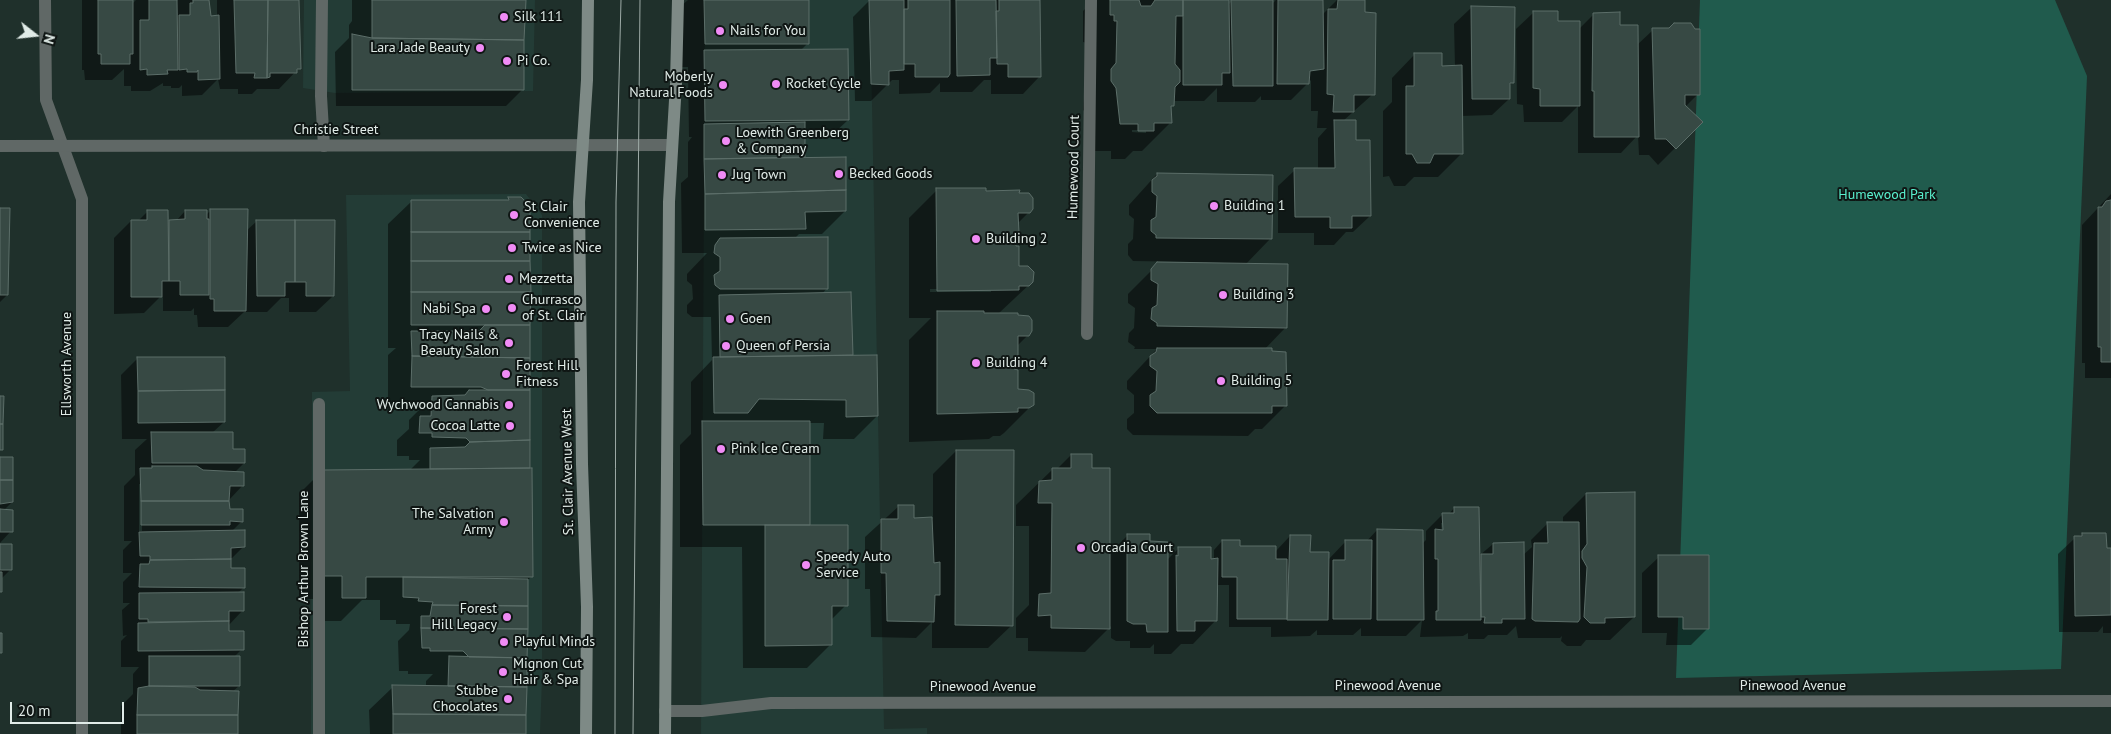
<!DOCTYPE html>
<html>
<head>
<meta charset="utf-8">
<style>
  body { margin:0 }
  #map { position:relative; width:2111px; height:734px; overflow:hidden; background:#1f302b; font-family:"PT Sans",sans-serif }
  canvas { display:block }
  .north { position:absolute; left:10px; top:10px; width:50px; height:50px; -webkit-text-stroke:4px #0f1614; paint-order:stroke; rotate:106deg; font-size:14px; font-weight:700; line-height:20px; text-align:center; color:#e0ebe7 }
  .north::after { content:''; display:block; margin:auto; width:18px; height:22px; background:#e0ebe7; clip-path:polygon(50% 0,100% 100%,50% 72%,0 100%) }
  .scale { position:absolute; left:10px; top:702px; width:114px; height:22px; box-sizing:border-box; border:2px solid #e0ebe7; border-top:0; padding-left:6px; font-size:15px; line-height:18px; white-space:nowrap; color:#e0ebe7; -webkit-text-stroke:4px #0f1614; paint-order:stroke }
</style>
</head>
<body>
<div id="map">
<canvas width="2111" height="734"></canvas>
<div class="north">N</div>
<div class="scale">20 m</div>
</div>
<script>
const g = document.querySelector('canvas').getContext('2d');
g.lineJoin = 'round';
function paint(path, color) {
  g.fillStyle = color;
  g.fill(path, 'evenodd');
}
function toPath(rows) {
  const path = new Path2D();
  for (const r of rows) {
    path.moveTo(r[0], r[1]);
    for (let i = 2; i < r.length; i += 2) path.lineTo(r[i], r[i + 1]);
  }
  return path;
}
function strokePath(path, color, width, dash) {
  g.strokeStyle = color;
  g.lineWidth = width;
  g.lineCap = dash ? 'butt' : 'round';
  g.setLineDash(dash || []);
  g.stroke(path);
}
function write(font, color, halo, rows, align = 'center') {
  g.font = font + ' "PT Sans",sans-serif';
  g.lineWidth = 4;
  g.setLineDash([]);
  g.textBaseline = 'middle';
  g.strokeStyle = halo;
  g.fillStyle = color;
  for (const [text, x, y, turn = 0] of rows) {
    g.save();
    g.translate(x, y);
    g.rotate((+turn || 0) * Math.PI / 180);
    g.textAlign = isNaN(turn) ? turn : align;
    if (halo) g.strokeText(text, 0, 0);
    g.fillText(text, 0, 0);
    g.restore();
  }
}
const built = toPath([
  [304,0,535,0,533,91,335,93,303,88],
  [705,0,870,0,884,729,927,728,927,734,701,734],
  [526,194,542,215,542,679,540,734,311,734,312,392,350,391,346,195]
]);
const green = toPath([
  [1700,0,2055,0,2087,76,2061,669,1676,678]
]);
const shadow = toPath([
  [82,0,132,0,132,4,136,0,176,0,176,3,178,0,209,0,210,17,217,17,217,0,298,0,299,68,279,89,257,89,252,94,238,94,238,89,220,89,218,79,202,95,182,96,182,85,179,88,171,88,171,86,163,86,163,83,150,91,131,91,131,86,124,86,124,69,112,80,85,80,84,70,82,70],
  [352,0,524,0,523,89,506,106,336,106,335,52,349,38,349,25,352,21],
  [688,0,808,0,808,43,801,50,848,120,831,136,803,137,804,157,802,159,845,211,822,234,799,234,794,239,827,288,822,294,851,355,850,357,877,416,854,439,823,439,824,423,808,423,809,526,846,605,830,621,830,645,807,668,743,668,742,547,680,547,680,445,691,434,691,382,712,360,711,317,692,317,687,313,687,305,693,299,692,285,687,281,687,274,707,253,682,253,681,183,688,177,688,142,692,137,689,137,688,67,682,67,681,6],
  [870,0,1039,0,1039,77,1023,94,991,94,991,80,984,80,972,92,940,92,940,83,930,93,899,94,899,80,892,80,871,101,855,101,853,17],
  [1094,0,1181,0,1228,5,1232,1,1272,4,1276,0,1322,0,1322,15,1337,0,1364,0,1373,94,1343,121,1354,142,1370,216,1353,232,1346,232,1334,245,1314,245,1314,233,1278,233,1278,186,1295,170,1318,169,1318,138,1327,128,1317,128,1318,111,1311,111,1311,80,1291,100,1261,100,1261,96,1255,102,1217,102,1217,88,1204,101,1173,101,1170,108,1170,123,1142,151,1133,151,1125,159,1111,159,1111,151,1092,151,1089,116,1083,110,1084,98,1089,92,1087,43,1083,42,1083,11],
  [1132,130,1146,130,1146,133,1132,132],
  [1471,8,1513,82,1509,86,1509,99,1492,115,1461,116,1462,153,1438,177,1414,177,1405,186,1394,186,1389,176,1383,177,1383,111,1392,102,1392,78,1415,54,1441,67,1455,67,1454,24],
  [1533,13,1579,29,1594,14,1619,27,1637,45,1653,30,1695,30,1698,94,1685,107,1701,122,1658,165,1649,155,1639,155,1638,135,1621,153,1578,153,1578,106,1562,122,1524,122,1523,105,1517,104,1516,29],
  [1157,174,1270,239,1245,265,1286,327,1264,350,1285,406,1262,429,1255,429,1248,436,1133,435,1127,429,1127,419,1134,413,1134,395,1127,389,1127,381,1157,349,1134,349,1135,347,1128,342,1129,333,1134,328,1135,308,1128,303,1128,294,1158,264,1193,264,1193,262,1133,261,1128,255,1128,244,1133,239,1134,219,1129,215,1129,205],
  [937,190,1018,194,1032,209,1017,224,1017,233,1014,236,1018,267,1032,282,998,314,1028,335,1017,346,1017,356,1013,360,1013,371,1017,390,1033,404,1004,433,1000,436,993,436,989,439,909,442,909,340,931,318,909,318,909,218],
  [930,289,991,289,991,292,930,292],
  [2111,194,2111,378,2085,378,2085,363,2082,363,2082,225],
  [509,198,529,206,531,577,527,581,524,734,370,734,369,710,393,687,426,687,426,681,433,674,408,674,408,671,399,671,398,641,409,630,410,624,396,624,396,620,380,620,380,600,362,600,341,621,320,621,319,599,299,599,299,494,322,471,409,471,420,460,409,460,409,456,397,456,397,440,409,429,409,420,419,410,388,410,388,355,396,348,388,348,388,224,412,201,506,201],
  [0,210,7,295,0,302],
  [211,210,246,231,257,221,333,296,316,312,289,312,289,298,281,298,267,312,244,312,228,327,198,327,197,315,194,315,194,308,191,311,163,311,163,297,160,297,144,313,114,314,114,238,131,221,138,221,148,211,168,221,176,221,185,211,206,215],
  [138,358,224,422,212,433,244,463,234,473,243,485,229,500,228,511,242,521,231,532,243,547,229,561,230,569,244,587,238,593,243,610,228,626,228,633,242,649,234,657,239,686,232,692,237,734,121,734,121,706,133,694,133,674,139,667,121,667,121,641,127,635,123,636,122,610,130,603,123,603,123,582,132,573,123,573,123,550,132,541,124,541,124,486,135,475,135,450,147,439,122,439,121,375],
  [139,484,142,484,142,531,139,531],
  [956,451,1012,625,988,648,932,648,932,622,916,638,871,637,870,589,865,589,865,537,899,506,913,519,933,519,933,474],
  [1071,455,1091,469,1109,554,1128,535,1149,542,1167,560,1179,548,1214,560,1214,550,1222,541,1239,547,1275,552,1290,536,1309,553,1328,560,1346,541,1366,542,1377,530,1422,544,1426,540,1426,531,1443,514,1449,514,1454,508,1480,555,1493,544,1523,555,1532,547,1531,540,1548,523,1563,523,1563,517,1586,494,1634,617,1610,640,1586,640,1581,646,1567,646,1561,641,1562,636,1560,638,1518,638,1516,626,1507,635,1488,635,1484,639,1468,639,1468,633,1463,636,1420,637,1422,620,1406,636,1361,636,1361,628,1353,635,1317,635,1317,630,1310,636,1271,637,1271,627,1229,627,1229,585,1216,585,1216,620,1193,644,1181,644,1171,654,1154,654,1154,644,1150,648,1130,648,1130,641,1116,641,1111,638,1111,626,1085,652,1028,651,1028,638,1016,638,1016,618,1029,605,1029,526,1016,526,1016,505,1053,469,1057,469],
  [1441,523,1444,523,1444,536,1442,536],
  [0,458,12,502,3,511,11,531,0,543],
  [2083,534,2106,549,2111,549,2111,641,2111,633,2103,633,2103,626,2098,632,2059,632,2058,554,2075,538],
  [0,545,11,569,1,579,0,592],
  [1659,557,1708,628,1691,645,1666,645,1667,633,1642,633,1642,573]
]);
const building = toPath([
  [98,0,133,0,133,54,130,54,130,64,101,64,101,54,98,54,98,0],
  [149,0,177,0,178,70,167,70,168,74,147,75,147,69,140,70,140,20,149,20,149,0],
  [193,0,209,0,211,16,219,15,220,79,198,80,198,70,197,72,187,72,187,69,179,70,179,15,190,15,190,3,193,3,193,0],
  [234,0,268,0,267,78,254,78,255,73,236,73,234,0],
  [268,0,299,0,301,69,297,69,297,73,270,73,270,77,267,78,268,0],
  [372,0,526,0,524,40,372,38,372,0],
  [704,0,809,0,809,44,705,44,704,0],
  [869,0,904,0,904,70,889,71,889,85,871,84,869,0],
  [908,0,950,0,950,74,948,77,915,77,915,64,904,64,904,9,908,9,908,0],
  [956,0,996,0,997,58,990,58,990,75,957,76,956,0],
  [999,0,1040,0,1041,77,1008,77,1008,64,997,64,996,11,999,11,999,0],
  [1110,0,1139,0,1141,6,1151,6,1155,0,1183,0,1183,16,1176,16,1175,64,1180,70,1180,82,1175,87,1174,106,1171,106,1172,123,1154,123,1154,131,1138,131,1138,124,1120,124,1116,88,1111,81,1111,69,1116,63,1117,21,1114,21,1114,15,1110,15,1110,0],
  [1183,0,1229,0,1230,73,1222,73,1222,85,1183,85,1183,0],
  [1231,0,1273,0,1273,86,1233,86,1231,0],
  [1278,0,1323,0,1324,69,1310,71,1309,84,1277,84,1278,0],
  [1338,0,1365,0,1365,12,1376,13,1375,95,1354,95,1354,112,1333,112,1334,95,1327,94,1328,9,1337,9,1338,0],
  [1471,6,1515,7,1514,83,1510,83,1510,99,1472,99,1471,6],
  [1533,11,1558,11,1558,21,1580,21,1580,106,1540,106,1540,89,1533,88,1533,11],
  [1620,12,1620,25,1638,25,1639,137,1594,137,1594,91,1592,91,1593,13,1620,12],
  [1674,23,1691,23,1695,29,1700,29,1700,95,1685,95,1685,105,1703,122,1676,149,1666,139,1655,139,1652,28,1669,28,1674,23],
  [352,34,372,38,524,40,524,90,352,90,352,34],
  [848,49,849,120,705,121,704,50,848,49],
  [1414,53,1442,53,1442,66,1462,65,1463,154,1434,154,1430,163,1417,163,1412,154,1406,154,1406,86,1414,86,1414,53],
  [1334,120,1356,120,1356,140,1370,140,1371,216,1352,216,1352,228,1330,228,1330,217,1295,217,1294,168,1335,168,1334,120],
  [805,122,805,157,704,159,704,124,805,122],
  [846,157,846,190,705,194,704,159,846,157],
  [1157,173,1273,175,1272,239,1156,238,1156,235,1151,231,1151,220,1156,217,1157,196,1152,192,1152,180,1157,176,1157,173],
  [936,188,986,188,986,191,1020,190,1019,193,1029,193,1033,198,1033,209,1030,213,1018,213,1019,233,1015,233,1016,246,1019,246,1019,266,1028,266,1034,272,1033,282,1029,286,1019,286,1019,290,937,291,936,188],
  [846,190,846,211,805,212,806,229,705,230,705,194,846,190],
  [508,197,521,197,530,206,530,232,411,232,411,200,509,200,508,197],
  [2111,200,2111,362,2101,362,2101,347,2098,347,2098,207,2102,207,2106,201,2111,200],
  [0,208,10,208,8,295,0,295,0,208],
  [210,209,248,209,246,311,214,311,214,299,210,299,210,209],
  [147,210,168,210,169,281,162,281,162,297,131,297,131,220,147,220,147,210],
  [185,210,207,210,207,219,209,219,209,295,180,295,180,281,169,281,169,220,185,219,185,210],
  [256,220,295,220,295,282,285,282,285,296,257,296,256,220],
  [295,220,335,220,334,296,306,296,306,282,295,282,295,220],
  [411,232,530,232,530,261,411,261,411,232],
  [828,237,828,289,720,289,715,285,714,275,720,271,720,257,714,253,715,245,720,238,828,237],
  [411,261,530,261,531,292,411,292,411,261],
  [1157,262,1288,264,1287,328,1157,326,1157,323,1151,319,1152,308,1157,305,1158,284,1151,280,1151,269,1157,262],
  [411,292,531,292,530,325,411,325,411,292],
  [851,292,853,355,720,357,719,295,851,292],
  [937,311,984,311,984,313,1018,313,1018,315,1029,316,1032,320,1032,331,1029,336,1018,336,1018,356,1014,356,1014,369,1018,370,1018,389,1029,390,1034,393,1034,405,1029,408,1018,408,1018,412,937,414,937,311],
  [485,325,530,325,530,358,412,356,411,331,479,331,485,325],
  [1157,348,1272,348,1272,351,1286,352,1287,406,1272,406,1272,413,1157,413,1150,406,1150,395,1156,391,1157,371,1150,366,1150,356,1156,352,1157,348],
  [877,355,878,416,846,417,846,400,759,399,748,413,714,413,713,357,877,355],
  [412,356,530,358,530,390,488,390,481,387,411,387,412,356],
  [137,357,225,357,225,390,138,391,137,357],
  [225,390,225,422,138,423,138,391,225,390],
  [469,390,530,390,530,440,470,442,466,438,432,437,432,433,419,433,420,416,431,416,432,396,465,395,469,390],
  [0,396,4,396,3,424,0,424,0,396],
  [702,421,810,421,810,525,703,525,702,421],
  [0,424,3,424,3,450,0,450,0,424],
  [151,432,233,432,233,449,245,449,245,463,152,463,151,432],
  [530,440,530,468,430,469,430,448,465,447,470,442,530,440],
  [956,450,1014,450,1013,626,955,625,956,450],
  [1071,454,1092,454,1092,468,1110,468,1110,629,1051,628,1051,615,1038,616,1039,594,1051,593,1052,503,1038,503,1039,481,1052,480,1052,468,1071,468,1071,454],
  [0,457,13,457,13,480,0,480,0,457],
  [152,466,197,466,203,470,244,472,244,486,230,486,229,501,141,501,140,468,152,468,152,466],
  [532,468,533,577,366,577,366,598,342,598,342,576,322,576,322,470,532,468],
  [0,480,13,480,13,502,0,504,0,480],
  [1635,492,1635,617,1605,618,1605,623,1590,623,1584,617,1587,567,1582,558,1582,551,1587,544,1586,493,1635,492],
  [141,501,229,501,230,509,243,509,243,522,230,521,230,525,141,525,141,501],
  [898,505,914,505,914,518,932,517,934,563,940,562,940,595,935,595,934,622,887,621,886,573,881,573,881,519,898,519,898,505],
  [1454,507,1479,507,1481,620,1436,620,1436,611,1438,611,1438,559,1435,559,1435,529,1443,530,1442,513,1454,513,1454,507],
  [0,509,13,510,13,532,0,532,0,509],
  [1547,522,1579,522,1580,619,1578,622,1535,621,1532,619,1534,543,1548,543,1547,522],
  [765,525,848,525,848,606,832,606,832,645,765,646,765,525],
  [1377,529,1423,530,1424,620,1377,620,1377,529],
  [245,530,245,547,231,548,231,559,150,560,150,556,140,556,139,532,245,530],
  [2082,533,2106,533,2107,548,2111,548,2111,615,2075,616,2074,536,2082,536,2082,533],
  [1127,534,1150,534,1150,541,1168,542,1168,632,1147,632,1146,624,1133,624,1127,621,1127,534],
  [1290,535,1311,535,1310,552,1329,552,1328,620,1287,620,1290,535],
  [1222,540,1240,540,1240,546,1276,546,1276,559,1287,559,1287,619,1237,619,1237,577,1222,577,1222,540],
  [1345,540,1372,540,1371,619,1333,619,1333,560,1345,560,1345,540],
  [1524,542,1525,619,1502,619,1502,623,1484,623,1485,617,1481,617,1481,554,1493,554,1493,543,1524,542],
  [0,544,12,544,12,570,0,570,0,544],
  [1178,547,1211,547,1211,559,1218,558,1217,621,1195,621,1195,631,1177,631,1176,555,1178,556,1178,547],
  [1658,555,1709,555,1709,629,1683,629,1683,617,1658,617,1658,555],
  [231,559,231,568,245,568,245,588,139,587,140,564,149,564,150,560,231,559],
  [0,572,2,572,2,592,0,592,0,572],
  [403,577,528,579,528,606,432,605,433,602,418,601,419,598,403,597,403,577],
  [244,592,244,611,229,611,229,621,148,622,148,619,139,619,139,593,244,592],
  [432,605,528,606,528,629,421,628,421,616,430,616,432,605],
  [229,621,229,631,244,631,244,650,138,651,138,623,229,621],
  [421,628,528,629,527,658,469,657,463,651,430,651,430,648,422,648,421,628],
  [0,633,2,633,2,653,0,653,0,633],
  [149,656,240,656,240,686,149,686,149,656],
  [449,656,527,658,527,687,448,686,449,656],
  [392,685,527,687,526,715,393,714,392,685],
  [149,686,195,687,200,690,239,691,238,715,137,715,138,688,149,686],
  [393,714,526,715,526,734,393,734,393,714],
  [137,715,238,715,238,734,137,734,137,715]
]);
const service = toPath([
  [322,0,321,96,324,146],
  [319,404,319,734]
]);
const minor = toPath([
  [45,0,46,100,82,199,82,734],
  [1087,334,1091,0],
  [665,711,702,711,771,703,2111,701]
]);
const tertiary = toPath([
  [0,146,671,145]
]);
const secondary = toPath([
  [586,734,587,607,582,464,579,202,587,80,588,0],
  [665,734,669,202,676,83,678,0]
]);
const tram = toPath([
  [615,734,616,202,621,0],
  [633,734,640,0]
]);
const markers = [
  [504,17,5,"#f08bf5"],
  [720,31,5,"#f08bf5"],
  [480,48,5,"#f08bf5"],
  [507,61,5,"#f08bf5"],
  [776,84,5,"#f08bf5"],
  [723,85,5,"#f08bf5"],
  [726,141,5,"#f08bf5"],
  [839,174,5,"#f08bf5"],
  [722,175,5,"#f08bf5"],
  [1214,206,5,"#f08bf5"],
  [514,215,5,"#f08bf5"],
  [976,239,5,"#f08bf5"],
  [512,248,5,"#f08bf5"],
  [509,279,5,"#f08bf5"],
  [1223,295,5,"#f08bf5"],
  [512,308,5,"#f08bf5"],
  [486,309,5,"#f08bf5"],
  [730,319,5,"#f08bf5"],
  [509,343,5,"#f08bf5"],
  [726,346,5,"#f08bf5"],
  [976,363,5,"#f08bf5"],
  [506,374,5,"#f08bf5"],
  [1221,381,5,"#f08bf5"],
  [509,405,5,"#f08bf5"],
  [510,426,5,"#f08bf5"],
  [721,449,5,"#f08bf5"],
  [504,522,5,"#f08bf5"],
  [1081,548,5,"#f08bf5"],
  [806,565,5,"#f08bf5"],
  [507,617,5,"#f08bf5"],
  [504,642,5,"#f08bf5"],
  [503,672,5,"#f08bf5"],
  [508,699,5,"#f08bf5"]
];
const poiNames = [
  ["Silk 111",514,17],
  ["Nails for You",730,31],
  ["Lara Jade Beauty",470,48,"right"],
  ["Pi Co.",517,61],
  ["Moberly",713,77,"right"],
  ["Natural Foods",713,93,"right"],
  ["Rocket Cycle",786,84],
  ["Loewith Greenberg",736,133],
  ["& Company",736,149],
  ["Becked Goods",849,174],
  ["Jug Town",732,175],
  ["Building 1",1224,206],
  ["St Clair",524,207],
  ["Convenience",524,223],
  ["Building 2",986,239],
  ["Twice as Nice",522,248],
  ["Mezzetta",519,279],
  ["Building 3",1233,295],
  ["Churrasco",522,300],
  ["of St. Clair",522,316],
  ["Nabi Spa",476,309,"right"],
  ["Goen",740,319],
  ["Tracy Nails &",499,335,"right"],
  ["Beauty Salon",499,351,"right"],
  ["Queen of Persia",736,346],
  ["Building 4",986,363],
  ["Forest Hill",516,366],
  ["Fitness",516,382],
  ["Building 5",1231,381],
  ["Wychwood Cannabis",499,405,"right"],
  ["Cocoa Latte",500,426,"right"],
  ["Pink Ice Cream",731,449],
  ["The Salvation",494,514,"right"],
  ["Army",494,530,"right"],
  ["Orcadia Court",1091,548],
  ["Speedy Auto",816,557],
  ["Service",816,573],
  ["Forest",497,609,"right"],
  ["Hill Legacy",497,625,"right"],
  ["Playful Minds",514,642],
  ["Mignon Cut",513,664],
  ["Hair & Spa",513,680],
  ["Stubbe",498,691,"right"],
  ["Chocolates",498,707,"right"]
];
const streetNames = [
  ["Christie Street",336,130],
  ["Humewood Court",1074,167,-89],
  ["Ellsworth Avenue",67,364,-90],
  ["St. Clair Avenue West",568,472,-91],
  ["Bishop Arthur Brown Lane",304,569,-90],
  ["Pinewood Avenue",1388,686],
  ["Pinewood Avenue",1793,686],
  ["Pinewood Avenue",983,687]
];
const parkNames = [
  ["Humewood Park",1887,195]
];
paint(built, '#233c36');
paint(green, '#205b4d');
paint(shadow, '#0007');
paint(building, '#374944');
strokePath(building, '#5c6e69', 1);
strokePath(service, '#606866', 12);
strokePath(minor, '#606866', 12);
strokePath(tertiary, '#606866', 12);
strokePath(secondary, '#7e8a86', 12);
strokePath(tram, '#9eaba7', 1);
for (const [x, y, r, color] of markers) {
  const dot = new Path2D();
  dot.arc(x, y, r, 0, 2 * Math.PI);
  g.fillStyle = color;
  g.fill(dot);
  strokePath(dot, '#0f1614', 2);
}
write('14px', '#e0ebe7', '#0f1614', poiNames, 'left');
write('14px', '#e0ebe7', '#0f1614', streetNames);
write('14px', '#59f0ce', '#0f1614', parkNames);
</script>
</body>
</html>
